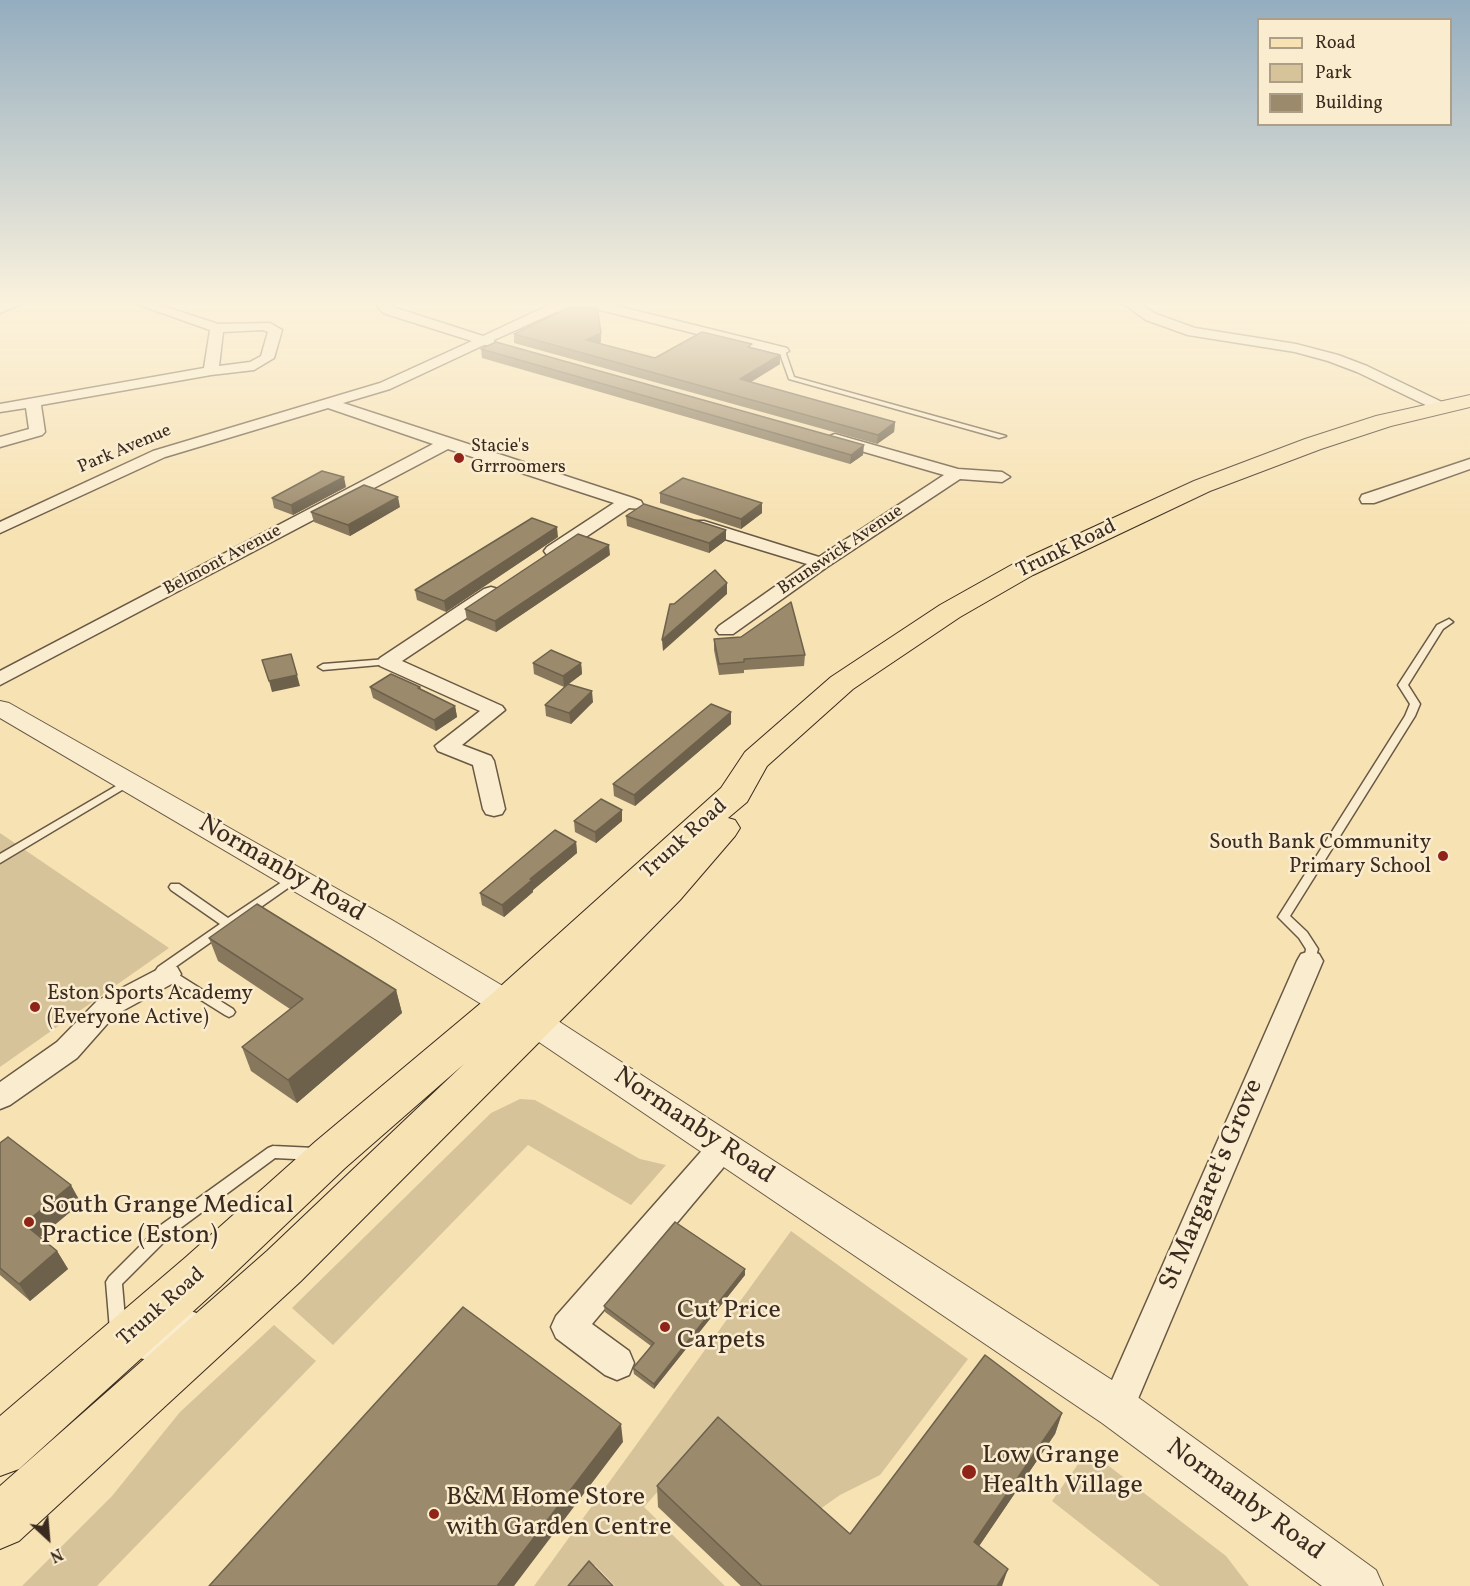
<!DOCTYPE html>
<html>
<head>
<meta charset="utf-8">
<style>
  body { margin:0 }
  #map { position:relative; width:1470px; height:1586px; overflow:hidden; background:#f7e2b3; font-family:Vollkorn,serif }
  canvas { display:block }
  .legend { position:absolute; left:1257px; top:18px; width:195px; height:108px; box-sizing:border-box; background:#faecce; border:2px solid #ad9e88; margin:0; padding:8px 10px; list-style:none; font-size:18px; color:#3a2a1f }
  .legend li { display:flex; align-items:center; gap:12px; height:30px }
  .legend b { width:30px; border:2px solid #ad9e88 }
  .north { position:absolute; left:18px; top:1508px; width:60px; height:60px; -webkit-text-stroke:4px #faecce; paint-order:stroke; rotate:154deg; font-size:16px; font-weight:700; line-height:24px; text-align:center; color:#3a2a1f }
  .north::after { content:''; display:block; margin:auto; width:21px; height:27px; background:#3a2a1f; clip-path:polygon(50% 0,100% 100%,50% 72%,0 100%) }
</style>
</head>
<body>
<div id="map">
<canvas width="1470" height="1586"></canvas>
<ul class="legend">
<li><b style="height:8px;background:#f7e2b3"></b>Road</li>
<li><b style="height:16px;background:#d7c39a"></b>Park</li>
<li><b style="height:16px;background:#9c8a6c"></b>Building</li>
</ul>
<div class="north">N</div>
</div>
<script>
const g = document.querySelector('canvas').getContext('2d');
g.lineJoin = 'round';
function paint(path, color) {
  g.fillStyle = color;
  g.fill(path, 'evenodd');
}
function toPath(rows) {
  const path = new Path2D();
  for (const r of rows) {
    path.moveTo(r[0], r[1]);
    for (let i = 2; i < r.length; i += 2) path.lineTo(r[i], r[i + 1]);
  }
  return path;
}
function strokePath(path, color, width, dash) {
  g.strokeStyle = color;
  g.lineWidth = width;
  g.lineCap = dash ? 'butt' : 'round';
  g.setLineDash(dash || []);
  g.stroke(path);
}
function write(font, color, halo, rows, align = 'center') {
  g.font = font + ' Vollkorn,serif';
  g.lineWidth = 5;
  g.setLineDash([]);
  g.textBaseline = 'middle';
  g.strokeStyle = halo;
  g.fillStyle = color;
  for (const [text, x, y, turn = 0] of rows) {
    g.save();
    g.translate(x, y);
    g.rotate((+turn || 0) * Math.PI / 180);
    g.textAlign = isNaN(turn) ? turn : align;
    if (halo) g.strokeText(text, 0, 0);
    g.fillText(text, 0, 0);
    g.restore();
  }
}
const green = toPath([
  [0,833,169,948,0,1067],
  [520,1099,535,1100,640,1159,666,1165,631,1205,528,1145,333,1345,292,1308,491,1113],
  [791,1231,968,1359,880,1475,840,1495,813,1514,715,1427,644,1507,725,1586,615,1586,595,1565,577,1586,534,1586],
  [274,1325,316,1361,97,1586,22,1586,112,1496,180,1412],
  [1088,1450,1226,1556,1249,1586,1160,1586,1052,1501]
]);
const service = toPath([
  [782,349,785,351,794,377,1006,436,999,438,789,379,779,351,782,349],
  [1449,619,1453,622,1443,629,1408,685,1420,704,1415,716,1290,916,1307,932,1318,949,1314,964,1306,964,1304,961,1306,949,1299,938,1278,917,1405,716,1410,704,1398,685,1437,625,1449,619],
  [387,659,390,660,392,662,390,664,323,670,318,667,323,664,387,659],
  [128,779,133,782,132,784,0,863,0,854,128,779],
  [294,874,298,875,300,878,298,881,171,970,233,1009,235,1012,233,1015,229,1017,225,1015,158,973,156,970,158,967,220,924,171,890,169,887,171,884,179,884,228,918,294,874],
  [273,1146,315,1148,320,1150,322,1154,320,1158,315,1160,275,1158,171,1235,122,1284,126,1330,124,1335,118,1337,112,1335,110,1330,106,1282,109,1277,161,1225,268,1148,273,1146],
  [191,1311,196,1313,199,1318,196,1323,156,1358,150,1361,127,1354,125,1349,127,1344,133,1341,148,1345,186,1313,191,1311]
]);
const minor = toPath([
  [9,301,28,301,0,313,0,305,9,301],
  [128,301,148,301,218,324,270,323,282,330,274,358,254,370,211,375,41,405,45,432,42,435,0,447,0,437,29,429,26,408,0,412,0,404,204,368,210,330,128,301],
  [263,330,268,332,261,356,250,362,219,366,223,332,263,330],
  [373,301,386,301,393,307,483,336,549,305,597,301,787,348,789,351,782,355,592,308,556,312,494,340,494,345,484,345,390,389,343,403,633,498,641,501,643,505,641,509,629,508,559,555,547,555,544,551,547,547,614,503,448,449,0,685,0,671,433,444,328,408,165,457,0,533,0,522,153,451,380,383,472,341,383,313,373,301],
  [1120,301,1135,301,1156,314,1195,328,1296,344,1338,355,1367,366,1446,404,1448,407,1441,411,1436,410,1357,372,1328,361,1295,352,1188,335,1146,320,1120,301],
  [835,434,958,469,1002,472,1010,477,1002,482,960,479,827,567,733,634,719,634,716,630,719,626,807,564,692,529,689,525,692,521,704,521,819,557,944,475,830,442,827,439,830,436,835,434],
  [1470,459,1470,469,1374,503,1362,503,1360,499,1362,495,1470,459],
  [491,587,498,589,500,593,498,597,402,661,502,706,505,710,462,745,491,756,494,761,505,809,502,814,494,816,486,814,483,809,473,765,438,751,435,746,480,711,380,666,377,662,380,658,484,589,491,587],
  [1310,951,1319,954,1323,961,1129,1420,1117,1425,1105,1420,1100,1408,1105,1396,1297,961,1301,954,1310,951],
  [168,964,177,967,181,974,177,981,115,1015,77,1058,10,1105,0,1109,0,1082,57,1042,97,1001,168,964],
  [723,1134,733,1138,738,1147,733,1156,592,1324,629,1351,634,1363,629,1375,617,1380,605,1375,556,1338,551,1327,556,1316,713,1138,723,1134]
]);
const tertiary = toPath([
  [0,701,9,703,392,920,518,995,1132,1393,1376,1570,1383,1586,1322,1586,1102,1423,496,1013,370,936,0,718,0,701]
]);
const primary = toPath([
  [1470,395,1470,407,1391,426,1321,449,1210,491,1033,575,960,617,853,689,767,766,747,802,728,818,735,820,740,828,735,836,680,900,608,973,301,1281,19,1541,0,1549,0,1486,267,1251,464,1064,345,1168,220,1287,19,1469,0,1476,0,1416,186,1257,315,1142,493,993,721,788,745,752,831,677,940,605,1015,563,1194,481,1305,439,1376,416,1470,395]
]);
const wall = toPath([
  [601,333,601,342,598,343,655,358,752,348,780,355,780,364,750,382,895,422,894,432,877,444,514,343,514,334],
  [481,349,863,455,850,464,482,358],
  [346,487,293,515,274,508,272,498],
  [660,493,762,503,762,513,741,529,660,503],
  [400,507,350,536,314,522,311,512],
  [626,516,726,540,709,553,627,526],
  [558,537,446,612,417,600,415,590],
  [610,555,496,632,467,620,465,609],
  [714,639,805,655,804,666,744,670,744,673,719,675,714,650],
  [533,663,581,663,582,674,569,684,593,702,571,724,546,716,545,705,564,687,534,674],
  [370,687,420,687,421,689,455,706,457,717,436,731,373,698],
  [731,712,731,724,635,806,614,796,613,784],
  [574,821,622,821,596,843,575,832],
  [576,842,577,853,533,890,533,892,504,917,482,905,480,893],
  [209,938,396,990,402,1013,297,1103,251,1071,242,1047,290,1009,218,961],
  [0,1143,81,1203,40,1237,57,1251,68,1269,30,1301,0,1275],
  [745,1275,654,1389,634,1374,633,1368,651,1346,605,1312,604,1306],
  [1062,1413,1055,1434,979,1546,1002,1586,741,1586,658,1507,657,1486,850,1534]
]);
const shadedWall = toPath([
  [601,333,601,342,587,349,586,340],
  [780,355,780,364,740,389,740,379],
  [895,422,894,432,877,444,878,435],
  [864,445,863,455,850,464,851,455],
  [344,477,346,487,293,515,291,505],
  [398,497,400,507,350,536,348,525],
  [762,503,762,513,741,529,741,519],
  [557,527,558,537,446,612,444,601],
  [726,530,726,540,709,553,709,543],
  [609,545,610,555,496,632,495,621],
  [727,583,727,594,663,651,662,640],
  [581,663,582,674,564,687,563,676],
  [297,675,300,686,272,692,269,681],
  [592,691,593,702,571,724,569,713],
  [455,706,457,717,436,731,434,720],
  [731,712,731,724,635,806,634,795],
  [622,810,622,821,596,843,595,832],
  [576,842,577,853,533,890,533,892,504,917,502,905,530,879],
  [396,990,402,1013,297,1103,288,1080],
  [71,1185,81,1203,35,1241,24,1224],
  [57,1251,68,1269,30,1301,19,1284],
  [745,1269,745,1275,654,1389,654,1384],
  [1062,1413,1055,1434,969,1561,974,1542],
  [621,1424,623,1442,514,1586,497,1586],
  [1008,1569,1002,1586,997,1586]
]);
const building = toPath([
  [597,307,601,333,586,340,655,358,702,332,752,344,748,347,780,355,740,379,895,422,878,435,514,334,568,308,597,307],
  [496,342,864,445,851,455,481,349,496,342],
  [322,471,344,477,291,505,272,498,322,471],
  [683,478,762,503,741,519,660,493,683,478],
  [364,485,398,497,348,525,311,512,364,485],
  [644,504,726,530,709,543,626,516,644,504],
  [532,518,557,527,444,601,415,590,532,518],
  [578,534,609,545,495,621,465,609,578,534],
  [715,570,727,583,662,640,670,604,674,604,715,570],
  [791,602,805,655,744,659,744,662,719,664,714,639,741,637,791,602],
  [551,650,581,663,563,676,533,663,551,650],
  [291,654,297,675,269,681,262,660,291,654],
  [391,674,420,687,418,688,455,706,434,720,370,687,391,674],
  [568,684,592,691,569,713,545,705,568,684],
  [711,704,731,712,634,795,613,784,711,704],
  [601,799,622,810,595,832,574,821,601,799],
  [555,830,576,842,530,879,532,880,502,905,480,893,555,830],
  [257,904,396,990,288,1080,242,1047,303,999,209,938,257,904],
  [8,1137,71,1185,24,1224,57,1251,19,1284,0,1268,0,1143,8,1137],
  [675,1222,745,1269,654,1384,633,1368,654,1343,604,1306,675,1222],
  [463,1307,621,1424,497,1586,209,1586,463,1307],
  [985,1355,1062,1413,974,1542,1008,1569,997,1586,762,1586,657,1486,718,1417,850,1534,985,1355],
  [589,1561,613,1586,568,1586,589,1561]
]);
const markers = [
  [459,458,6,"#8f2418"],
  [1443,856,6,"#8f2418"],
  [35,1007,6,"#8f2418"],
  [29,1222,6,"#8f2418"],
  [665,1327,6,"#8f2418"],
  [969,1472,8,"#8f2418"],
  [434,1514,6,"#8f2418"]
];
const farPoinames = [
  ["Stacie's",471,448],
  ["Grrroomers",471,469]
];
const farStreetnames = [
  ["Park Avenue",125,450,-23],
  ["Brunswick Avenue",841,551,-34],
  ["Belmont Avenue",223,561,-28]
];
const streetNames = [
  ["Trunk Road",1067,550,-26],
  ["Trunk Road",685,840,-42],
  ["Trunk Road",162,1308,-41]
];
const poiNames = [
  ["South Bank Community",1431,844],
  ["Primary School",1431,868],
  ["Eston Sports Academy",47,995,"left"],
  ["(Everyone Active)",47,1019,"left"]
];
const nearStreetnames = [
  ["Normanby Road",281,870,30],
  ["Normanby Road",693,1127,34],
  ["St Margaret's Grove",1213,1185,-67],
  ["Normanby Road",1244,1501,36]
];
const nearPoinames = [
  ["South Grange Medical",41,1207],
  ["Practice (Eston)",41,1237],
  ["Cut Price",677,1312],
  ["Carpets",677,1342],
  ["Low Grange",982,1457],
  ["Health Village",982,1487],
  ["B&M Home Store",446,1499],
  ["with Garden Centre",446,1529]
];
paint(green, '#d7c39a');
strokePath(service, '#695844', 3);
strokePath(minor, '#695844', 3);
strokePath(tertiary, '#695844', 2);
strokePath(primary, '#3a2a1f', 2);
paint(service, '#faecce');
paint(minor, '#faecce');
paint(tertiary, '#faecce');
paint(primary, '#f7e2b3');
paint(wall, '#86775d');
paint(shadedWall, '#6d614c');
paint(building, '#9c8a6c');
strokePath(building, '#6d614c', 1.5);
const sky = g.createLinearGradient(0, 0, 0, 523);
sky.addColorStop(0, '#94adbf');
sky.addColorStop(0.58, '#fbf2dd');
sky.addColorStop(1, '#fbf2dd00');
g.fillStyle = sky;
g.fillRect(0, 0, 1470, 523);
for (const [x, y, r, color] of markers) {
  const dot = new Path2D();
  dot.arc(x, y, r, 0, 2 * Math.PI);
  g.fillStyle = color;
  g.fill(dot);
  strokePath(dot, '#faecce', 2);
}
write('18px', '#3a2a1f', '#faecce', farPoinames, 'left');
write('18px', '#3a2a1f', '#faecce', farStreetnames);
write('21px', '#3a2a1f', '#faecce', streetNames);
write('21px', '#3a2a1f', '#faecce', poiNames, 'right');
write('26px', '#3a2a1f', '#faecce', nearStreetnames);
write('26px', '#3a2a1f', '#faecce', nearPoinames, 'left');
</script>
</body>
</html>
